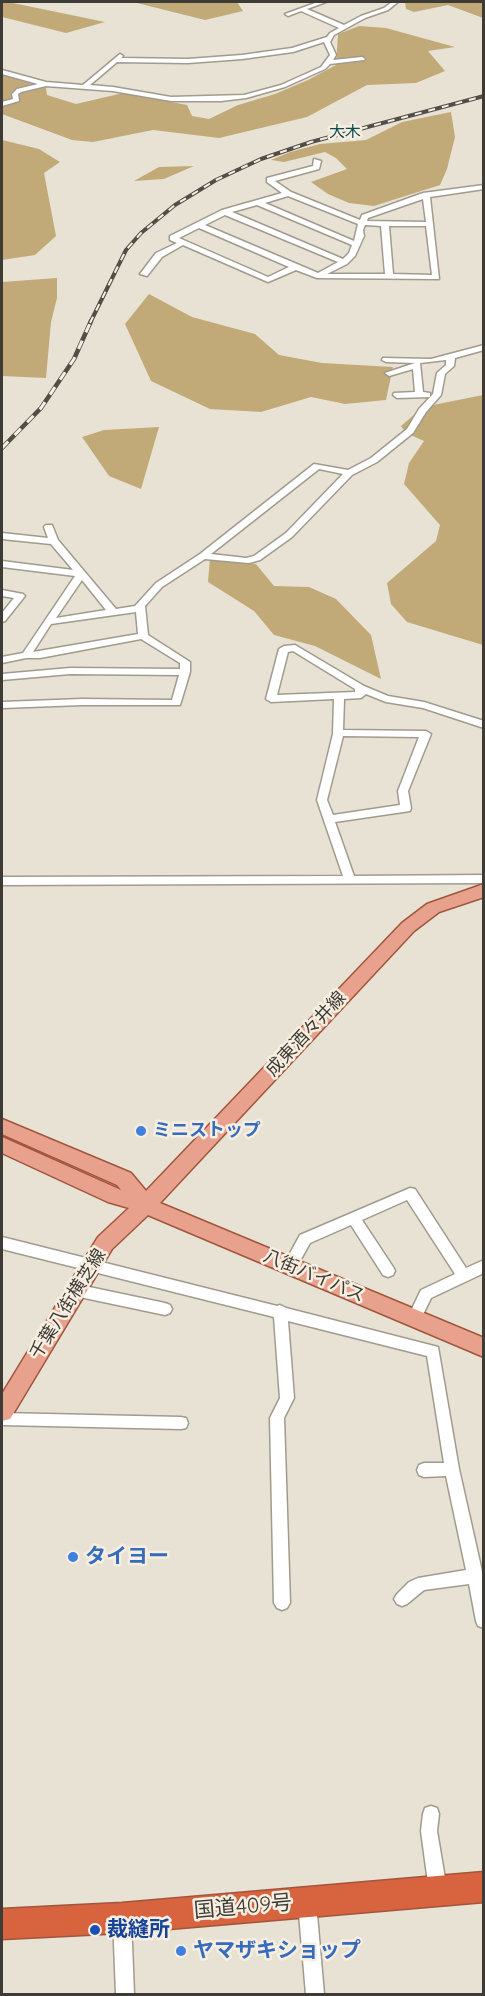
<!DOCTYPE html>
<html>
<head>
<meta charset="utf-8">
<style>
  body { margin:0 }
  #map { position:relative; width:485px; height:1996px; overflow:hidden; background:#e8e2d4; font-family:Quicksand,sans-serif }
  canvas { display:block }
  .frame { position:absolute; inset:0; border:3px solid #3e3b36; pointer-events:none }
</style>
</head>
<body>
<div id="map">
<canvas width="485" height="1996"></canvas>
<div class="frame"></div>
</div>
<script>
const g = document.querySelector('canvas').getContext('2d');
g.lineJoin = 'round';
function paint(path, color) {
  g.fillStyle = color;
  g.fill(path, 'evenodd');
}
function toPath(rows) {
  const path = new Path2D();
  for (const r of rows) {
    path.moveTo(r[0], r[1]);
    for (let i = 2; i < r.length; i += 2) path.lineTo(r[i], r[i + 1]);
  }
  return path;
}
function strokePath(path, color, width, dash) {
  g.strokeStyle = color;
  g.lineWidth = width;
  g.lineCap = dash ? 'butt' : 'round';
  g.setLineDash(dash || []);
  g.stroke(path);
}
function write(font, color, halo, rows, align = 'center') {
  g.font = font + ' Quicksand,"Noto Sans JP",sans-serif';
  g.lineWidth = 5;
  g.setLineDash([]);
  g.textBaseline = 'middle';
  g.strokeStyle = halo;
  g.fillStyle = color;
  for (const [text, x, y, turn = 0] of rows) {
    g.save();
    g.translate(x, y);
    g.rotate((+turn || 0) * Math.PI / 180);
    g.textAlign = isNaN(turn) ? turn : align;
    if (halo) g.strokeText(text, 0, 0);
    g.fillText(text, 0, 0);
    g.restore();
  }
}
const forest = toPath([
  [2,2,8,2,105,22,66,33,2,17],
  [133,2,237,2,243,11,205,20],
  [405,2,483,2,483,18,448,5,414,12,406,9],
  [359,26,386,28,455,47,428,51,445,71,416,83,367,85,307,117,219,138,153,130,93,142,72,140,2,114,2,75,46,88,47,95,76,104,123,93,187,105,192,116,209,119,238,105,275,94,308,80,336,65,338,34],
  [451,112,455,137,447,169,440,185,374,206,349,203,328,194,311,182,347,169,336,158,325,152,284,162,271,160,290,152,320,144,366,140,402,122],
  [2,140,39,149,60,162,44,173,56,236,35,255,2,260],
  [194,166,164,179,134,181,159,167],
  [57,278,57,298,51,322,46,378,2,376,2,282],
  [149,294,192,317,255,334,279,355,322,363,393,367,386,400,345,404,311,397,261,412,210,409,151,381,125,324],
  [483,395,483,645,407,622,391,604,387,583,436,541,440,525,404,484,409,463,424,441,406,433,401,426,423,407],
  [159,427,141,489,109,476,82,437,104,430],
  [210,558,256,564,274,586,309,587,336,599,371,635,381,679,315,646,274,635,254,611,208,582]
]);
const street = toPath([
  [318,2,326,2,307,9,344,25,361,16,384,8,392,2,398,2,388,10,365,18,334,35,330,42,336,55,333,60,362,57,365,59,364,60,330,64,325,69,285,87,246,98,221,101,171,101,113,91,46,86,21,92,18,94,19,101,2,106,2,102,13,99,12,94,17,89,38,84,2,74,2,70,46,82,83,85,120,54,123,56,121,58,188,59,242,55,292,48,327,37,330,33,339,28,301,11,288,16,285,14,318,2],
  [324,42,330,55,321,67,281,85,244,95,171,97,113,87,90,85,117,62,188,63,242,59,293,52,324,42],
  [314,159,321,161,319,169,275,181,291,192,360,220,362,215,423,193,484,185,484,189,430,197,439,279,317,278,296,270,268,282,183,245,162,257,147,276,140,274,156,253,177,243,170,240,170,236,222,210,282,193,267,182,267,178,313,166,314,159],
  [288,196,358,224,354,241,265,203,288,196],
  [423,199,426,222,367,221,368,218,423,199],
  [257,205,352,245,349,253,343,259,232,212,257,205],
  [225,215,338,262,318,273,205,225,225,215],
  [365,225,381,226,385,274,327,274,347,264,355,256,364,236,363,230,365,225],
  [389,226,426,226,432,275,393,274,389,226],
  [199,228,289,267,268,277,179,238,199,228],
  [484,345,484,350,455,358,454,366,445,374,441,395,426,412,413,433,377,462,352,475,292,537,260,560,249,563,205,559,162,587,145,606,148,635,190,662,190,672,180,705,82,705,2,708,2,702,82,699,172,700,179,675,70,674,2,680,2,674,70,668,180,669,180,663,141,639,40,658,26,658,2,663,2,657,23,653,75,576,2,567,2,561,73,570,51,544,2,539,2,533,48,538,44,527,46,525,52,525,58,540,116,609,135,606,156,583,200,554,314,464,348,470,371,458,407,429,419,409,433,394,437,373,446,365,446,360,420,363,423,392,430,393,430,397,397,398,393,395,394,393,415,392,413,369,389,376,385,373,415,363,386,362,382,360,383,358,431,359,484,345],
  [319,469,343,474,286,533,254,556,246,558,211,554,319,469],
  [82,580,106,610,56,618,82,580],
  [136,612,138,634,33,652,51,624,136,612],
  [2,590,23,594,25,596,5,621,2,622,2,613,14,598,2,596,2,590],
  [295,645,364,686,388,696,424,702,484,721,484,728,423,708,386,702,366,694,361,698,344,699,343,730,426,731,431,734,408,791,411,808,410,811,335,822,354,876,484,875,484,883,2,885,2,877,343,876,317,800,333,734,334,699,271,702,266,699,279,649,284,646,295,645],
  [293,651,355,689,355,692,277,695,288,652,293,651],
  [343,736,419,737,398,791,400,805,333,815,327,800,343,736],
  [410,1188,415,1189,466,1268,484,1260,484,1273,431,1298,419,1323,414,1325,409,1323,407,1319,421,1290,455,1274,407,1200,362,1220,393,1267,395,1271,393,1275,388,1277,383,1275,351,1225,310,1243,295,1270,290,1272,285,1270,283,1266,300,1235,410,1188],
  [2,1237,277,1306,280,1305,286,1308,438,1347,459,1469,483,1576,484,1628,478,1626,476,1621,469,1584,424,1590,407,1604,402,1606,397,1604,394,1599,397,1594,409,1582,418,1578,466,1570,446,1476,424,1477,419,1475,417,1470,419,1465,424,1463,444,1463,427,1356,288,1321,294,1398,284,1418,290,1603,287,1608,282,1610,277,1608,274,1603,270,1418,280,1398,274,1317,2,1249,2,1237],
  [75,1284,165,1303,170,1305,172,1309,170,1313,165,1315,75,1296,70,1294,68,1290,70,1286,75,1284],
  [2,1413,181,1417,186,1418,188,1423,186,1428,181,1429,2,1425,2,1413],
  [431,1806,437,1808,439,1814,437,1831,447,1890,444,1896,438,1899,432,1896,429,1890,421,1831,423,1814,425,1808,431,1806],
  [307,1894,313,1897,316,1903,324,1994,306,1994,298,1903,301,1897,307,1894],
  [122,1909,128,1912,131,1918,134,1994,116,1994,113,1918,116,1912,122,1909]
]);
const primary = toPath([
  [484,884,484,897,439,912,414,931,160,1203,484,1338,484,1357,148,1215,112,1249,10,1419,2,1421,2,1394,98,1237,129,1208,108,1202,2,1153,2,1137,121,1190,117,1185,2,1134,2,1119,131,1173,146,1191,402,923,427,904,484,884]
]);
const highway = toPath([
  [484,1872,484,1902,122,1933,2,1939,2,1909,122,1903,484,1872]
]);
const railFar1 = toPath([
  [90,323,126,250,141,233,175,205,216,180,261,159,311,142,484,96]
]);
const rail = toPath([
  [2,448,41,408,74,359,91,321]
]);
const markers = [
  [141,1131,6,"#3f7fe0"],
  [73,1557,6,"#3f7fe0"],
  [95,1930,6,"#1a4fb4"],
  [181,1951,6,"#3f7fe0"]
];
const farNeighbourhoodnames = [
  ["大木",345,132]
];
const streetNames = [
  ["成東酒々井線",306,1034,-47],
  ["八街バイパス",314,1276,23],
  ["千葉八街横芝線",68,1304,-58]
];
const shopNames = [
  ["ミニストップ",153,1131]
];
const nearShopnames = [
  ["タイヨー",85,1557],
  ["ヤマザキショップ",193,1951]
];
const nearStreetnames = [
  ["国道409号",243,1907,-5]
];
const nearTransitnames = [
  ["裁縫所",107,1930]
];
paint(forest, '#c2aa78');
strokePath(street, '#a19b8e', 3);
strokePath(primary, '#a2553c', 3);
strokePath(highway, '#a2553c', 3);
paint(street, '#fff');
paint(primary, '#e8a18c');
paint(highway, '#d8633f');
strokePath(railFar1, '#514d47', 4);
strokePath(rail, '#514d47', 4.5);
strokePath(railFar1, '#f6efe1', 2, [7]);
strokePath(rail, '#f6efe1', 3, [9]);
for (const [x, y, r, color] of markers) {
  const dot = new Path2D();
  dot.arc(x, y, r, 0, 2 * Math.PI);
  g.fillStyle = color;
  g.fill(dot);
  strokePath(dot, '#f6efe1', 2);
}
write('16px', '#0d4c50', '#f6efe1', farNeighbourhoodnames);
write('18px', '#3e3b36', '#f6efe1', streetNames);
write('bold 18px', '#366cbe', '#f6efe1', shopNames, 'left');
write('bold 21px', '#366cbe', '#f6efe1', nearShopnames, 'left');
write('21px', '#3e3b36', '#f6efe1', nearStreetnames);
write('bold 21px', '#164399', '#f6efe1', nearTransitnames, 'left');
</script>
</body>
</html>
